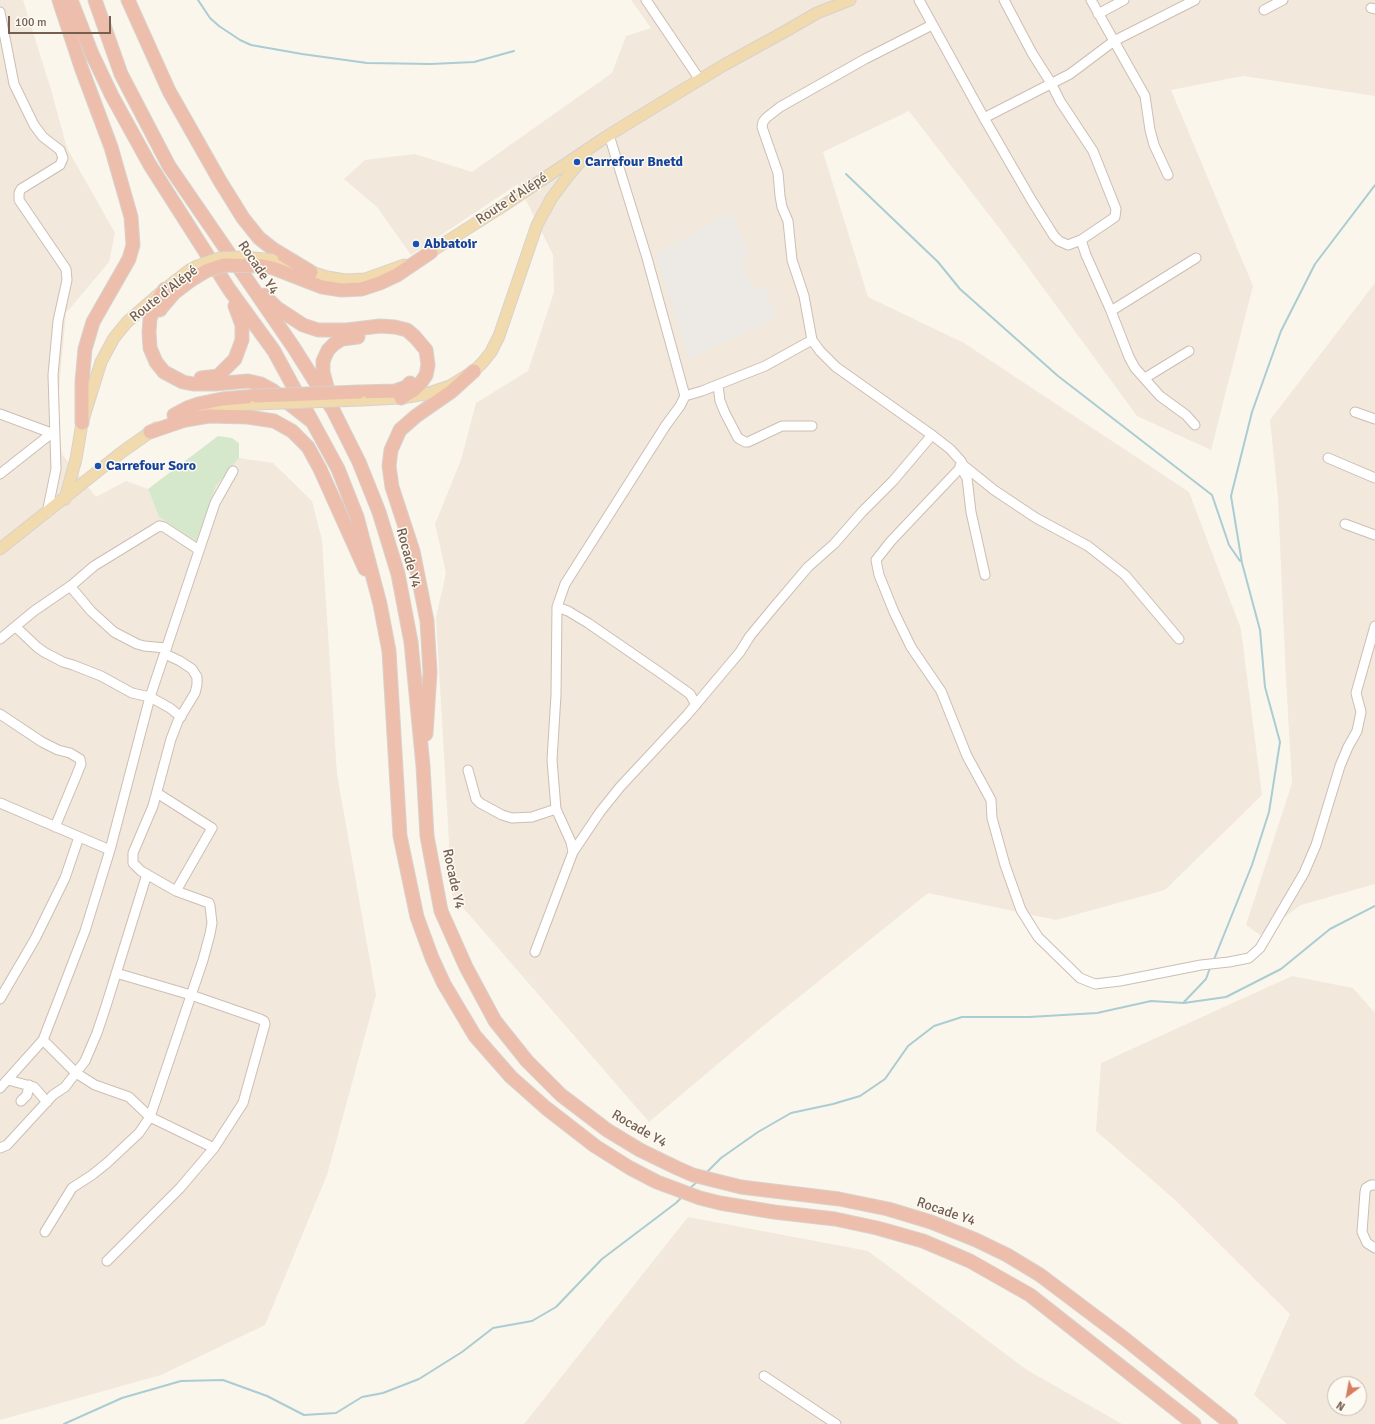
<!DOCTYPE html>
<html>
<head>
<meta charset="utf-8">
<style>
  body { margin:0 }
  #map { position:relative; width:1375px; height:1424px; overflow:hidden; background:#fbf6ec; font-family:Signika,sans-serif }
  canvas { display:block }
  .north { position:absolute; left:1327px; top:1376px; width:40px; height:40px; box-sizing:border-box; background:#fdfaf3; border:1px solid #c6bcb2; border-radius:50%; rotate:212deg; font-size:11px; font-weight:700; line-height:16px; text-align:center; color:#745f51 }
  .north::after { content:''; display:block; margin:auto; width:14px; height:18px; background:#d67e60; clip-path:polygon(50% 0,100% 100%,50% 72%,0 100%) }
  .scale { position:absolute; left:8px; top:16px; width:103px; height:18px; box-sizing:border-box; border:2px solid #745f51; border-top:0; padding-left:5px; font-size:12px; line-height:14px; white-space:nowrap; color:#745f51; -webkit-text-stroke:3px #fdfaf3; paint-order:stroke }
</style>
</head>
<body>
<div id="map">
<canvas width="1375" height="1424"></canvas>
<div class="north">N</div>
<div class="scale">100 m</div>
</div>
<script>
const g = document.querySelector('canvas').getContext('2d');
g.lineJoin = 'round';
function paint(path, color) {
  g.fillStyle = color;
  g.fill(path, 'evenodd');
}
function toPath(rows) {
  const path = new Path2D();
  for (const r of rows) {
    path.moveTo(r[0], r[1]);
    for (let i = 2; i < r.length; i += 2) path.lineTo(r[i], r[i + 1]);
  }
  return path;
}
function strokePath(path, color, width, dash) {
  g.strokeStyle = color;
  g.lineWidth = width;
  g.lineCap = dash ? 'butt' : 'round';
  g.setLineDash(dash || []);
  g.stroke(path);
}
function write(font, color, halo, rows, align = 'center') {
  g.font = font + ' Signika,sans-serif';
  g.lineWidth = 3;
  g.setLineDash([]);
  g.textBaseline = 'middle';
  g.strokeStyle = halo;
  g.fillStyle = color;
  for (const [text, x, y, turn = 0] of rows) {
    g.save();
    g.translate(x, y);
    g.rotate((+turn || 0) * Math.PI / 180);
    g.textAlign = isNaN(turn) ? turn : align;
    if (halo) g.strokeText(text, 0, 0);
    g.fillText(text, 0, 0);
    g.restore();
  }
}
const residential = toPath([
  [0,0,23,0,52,93,67,148,115,233,109,262,66,313,57,410,62,454,96,497,126,481,148,489,159,517,196,540,216,486,239,458,273,463,312,501,322,540,337,774,376,995,327,1175,265,1325,161,1375,0,1420],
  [631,0,1375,0,1375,96,1243,76,1171,90,1253,286,1211,450,1137,416,1003,233,909,111,823,152,868,297,964,343,1189,492,1241,629,1262,795,1165,890,1056,920,928,893,757,1031,649,1122,452,895,436,617,446,573,435,524,461,460,476,403,528,371,554,292,553,255,518,184,411,255,377,207,344,179,365,160,415,154,472,172,612,73,626,36,651,28],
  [1375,283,1375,884,1301,905,1260,935,1246,925,1292,783,1286,680,1278,498,1270,420],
  [1292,976,1353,988,1375,1013,1375,1424,1287,1424,1254,1395,1290,1314,1174,1199,1096,1131,1101,1063],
  [1335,1384,1359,1384,1359,1408,1335,1408],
  [688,1217,868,1251,1027,1370,1122,1424,524,1424]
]);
const industrial = toPath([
  [732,212,749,255,741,259,754,290,765,287,777,318,689,359,655,254]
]);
const green = toPath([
  [218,436,232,438,239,443,239,458,216,486,196,541,159,517,148,489]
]);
const stream = toPath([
  [198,0,210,18,219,26,240,40,251,45,302,54,367,63,431,64,474,62,514,51],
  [846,174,938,262,960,289,1058,376,1212,495,1229,545,1240,561],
  [1213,962,1252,865,1269,812,1280,742,1265,687,1260,630,1242,563,1231,496,1252,412,1281,331,1315,264,1375,185],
  [1184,1002,1206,979,1210,968],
  [705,1174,721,1158,758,1132,791,1113,833,1104,860,1096,885,1079,908,1046,934,1026,962,1017,1029,1017,1097,1013,1151,1001,1184,1003,1226,997,1281,969,1330,929,1375,906],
  [689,1189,698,1181],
  [64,1424,122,1398,181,1381,223,1380,267,1396,304,1415,336,1413,362,1397,383,1393,419,1379,462,1352,493,1328,532,1321,556,1307,602,1259,676,1203,682,1197]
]);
const minor = toPath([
  [646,0,700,80],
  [919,0,984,118,1032,201,1054,236,1059,241,1068,245,1081,240,1115,217,1116,209,1093,151,1060,101,1051,83,1032,53,1004,0],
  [1371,8,1375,9],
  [1264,10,1283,0],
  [0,12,14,84,34,125,43,137,60,150,63,158,60,165,21,189,19,193,19,200,66,269,67,280,58,321,53,375,56,469,47,513],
  [1098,14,1124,0],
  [932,25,865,59,780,107,766,118,763,122,762,127,778,173,780,196,782,207,788,221,792,260,804,296,812,340,820,351,836,367,932,435,950,449,961,461,963,465,891,541,876,560,879,575,894,612,911,647,941,691,967,756,991,800,992,818,1005,865,1021,910,1038,937,1080,978,1095,984,1120,981,1201,965,1229,962,1249,958,1260,948,1304,873,1316,845,1340,766,1348,747,1357,731,1361,712,1356,693,1375,626],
  [984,118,1070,74,1114,41,1091,0],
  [1168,175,1154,145,1150,130,1145,96,1114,41,1195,0],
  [1081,240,1086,255,1111,311,1129,357,1135,368,1160,396,1186,415,1195,425],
  [1111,311,1196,258],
  [1145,378,1189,351],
  [718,385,720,401,725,413,738,438,745,442,748,442,782,426,812,426],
  [685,396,702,391,765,366,812,340],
  [1355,412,1375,419],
  [0,414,54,434],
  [1328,458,1375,478],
  [963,465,994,490,1036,518,1088,546,1125,575,1179,639],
  [960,466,967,478,971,512,985,575],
  [0,474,52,433],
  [1345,524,1375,535],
  [70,586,91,611,114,632,137,644,144,646,166,648],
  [557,607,568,611,588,623,662,674,690,694,696,705],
  [14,628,18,629,37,647,44,652,63,662,73,665,101,676,132,693,150,697,170,708,181,717],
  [0,639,34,611,72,585,94,566,156,528,159,526,164,527,199,550],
  [0,714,42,742,58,750,70,753,80,759,81,764,75,779,55,827],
  [468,770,476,799,480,803,502,815,512,818,532,817,556,809],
  [157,793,212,828,176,891],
  [0,803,110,850],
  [573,852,571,842,556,809,552,760,556,695,557,607,565,584,666,425,680,406,685,396,647,258,609,135],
  [535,952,573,852,600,812,620,787,687,715,740,652,750,636,774,607,808,567,834,544,862,512,893,481,932,435],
  [0,999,35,939,65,878,79,837],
  [43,1040,76,1073,95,1085,129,1097,150,1117,214,1148],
  [8,1080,34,1087,47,1102],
  [0,1088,43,1040,85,931,110,850,150,697,215,503,233,471],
  [21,1101,27,1095,29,1085],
  [0,1148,7,1145,53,1095,65,1087,85,1061,97,1033,106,1006,147,874],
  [1375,1185,1371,1185,1366,1188,1365,1192,1362,1232,1367,1243,1375,1248],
  [45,1232,72,1188,92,1175,107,1163,139,1133,150,1117,203,960,210,934,212,923,210,906,209,903,176,891,141,871,133,863,133,853,153,806,171,739,178,721,195,693,197,685,197,677,192,669,180,661,165,654],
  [107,1261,180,1188,214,1148,243,1103,265,1024,264,1021,260,1019,191,995,116,973],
  [764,1376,836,1424]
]);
const major = toPath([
  [424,256,503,206,609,135,653,108,724,65,784,32,817,13,850,0],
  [273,260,327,277,345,280,365,279,404,265],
  [361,400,401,398,426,394,450,386,474,371,483,362,491,352,499,336,537,225,551,199,568,176,586,155],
  [201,410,219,406,256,404],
  [65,499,76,459,82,423,101,362,114,338,127,322,165,289,188,271],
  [0,549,122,452,156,428]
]);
const highway = toPath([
  [59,0,81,67,111,147,131,217,133,245,129,259,93,322,85,349,82,382,82,423],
  [71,0,92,54,112,96,150,165,229,289,274,351,338,469,357,517,380,604,389,651,400,836,417,917,432,958,444,984,475,1036,511,1077,546,1108,595,1146,630,1168,657,1182,700,1198,720,1203,774,1212,835,1219,877,1228,923,1241,970,1261,1030,1295,1194,1424],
  [95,0,121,74,169,166,294,348,333,410,359,462,379,512,398,574,411,642,423,766,427,836,441,911,466,967,495,1021,527,1061,561,1095,607,1130,640,1150,677,1168,693,1175,741,1187,839,1199,888,1209,931,1222,976,1240,1007,1255,1040,1275,1125,1339,1231,1424],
  [128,0,169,91,220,181,243,218,259,238,273,249,311,272],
  [273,268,322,287,342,290,362,289,380,283,397,275,431,252],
  [165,289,155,304,150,319,149,332,150,348,156,362,164,372,183,382,193,384,215,384,248,381,261,384,272,390,310,420],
  [264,295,277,308,303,325,318,330,347,330,380,326,395,327,407,330,415,337,426,350,428,365,426,375,420,384,414,390,401,398],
  [160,310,162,307,174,293,191,280],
  [201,378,218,376,235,359,242,340,242,325,235,306],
  [359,392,395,391,406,387,410,383],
  [330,398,323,372,323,361,328,350,334,344,342,339,358,337],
  [174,415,187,408,198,404,222,399,256,396],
  [150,432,185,420,209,416,248,417,274,421,292,431,308,447,320,469,365,569],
  [426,734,430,672,427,621,413,551,392,487,389,466,391,450,400,430,416,416,452,391,474,371]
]);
const majorBridge = toPath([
  [188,271,197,266,219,258,244,257,273,260],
  [256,404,361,400]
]);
const highwayBridge = toPath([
  [191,280,206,271,224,265,263,266,273,268],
  [256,396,359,392]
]);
const markers = [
  [577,162,4,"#1a4fb4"],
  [416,244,4,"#1a4fb4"],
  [98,466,4,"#1a4fb4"]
];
const transitNames = [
  ["Carrefour Bnetd",585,162],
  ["Abbatoir",424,244],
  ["Carrefour Soro",106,466]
];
const streetNames = [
  ["Route d'Alépé",512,199,-33],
  ["Rocade Y4",258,268,56],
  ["Route d'Alépé",164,294,-38],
  ["Rocade Y4",408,558,75],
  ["Rocade Y4",453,879,78],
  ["Rocade Y4",639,1129,30],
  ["Rocade Y4",946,1212,19]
];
paint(residential, '#f2e8db');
paint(industrial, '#ede9e4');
paint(green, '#d6e8cc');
strokePath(stream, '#aaccd3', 2);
strokePath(minor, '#ccbeb3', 11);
strokePath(major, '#d8d2ce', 13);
strokePath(highway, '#d8d2ce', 15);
strokePath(minor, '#fff', 9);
strokePath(major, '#f1daad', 11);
strokePath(highway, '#edbeab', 13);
strokePath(majorBridge, '#d8d2ce', 13, []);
strokePath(highwayBridge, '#d8d2ce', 15, []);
strokePath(majorBridge, '#f1daad', 11);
strokePath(highwayBridge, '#edbeab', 13);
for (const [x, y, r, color] of markers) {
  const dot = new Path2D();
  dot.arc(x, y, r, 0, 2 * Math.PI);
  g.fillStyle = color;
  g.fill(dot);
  strokePath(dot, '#fdfaf3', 1.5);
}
write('bold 14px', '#164399', '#fdfaf3', transitNames, 'left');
write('14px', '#745f51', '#fdfaf3', streetNames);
</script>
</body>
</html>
